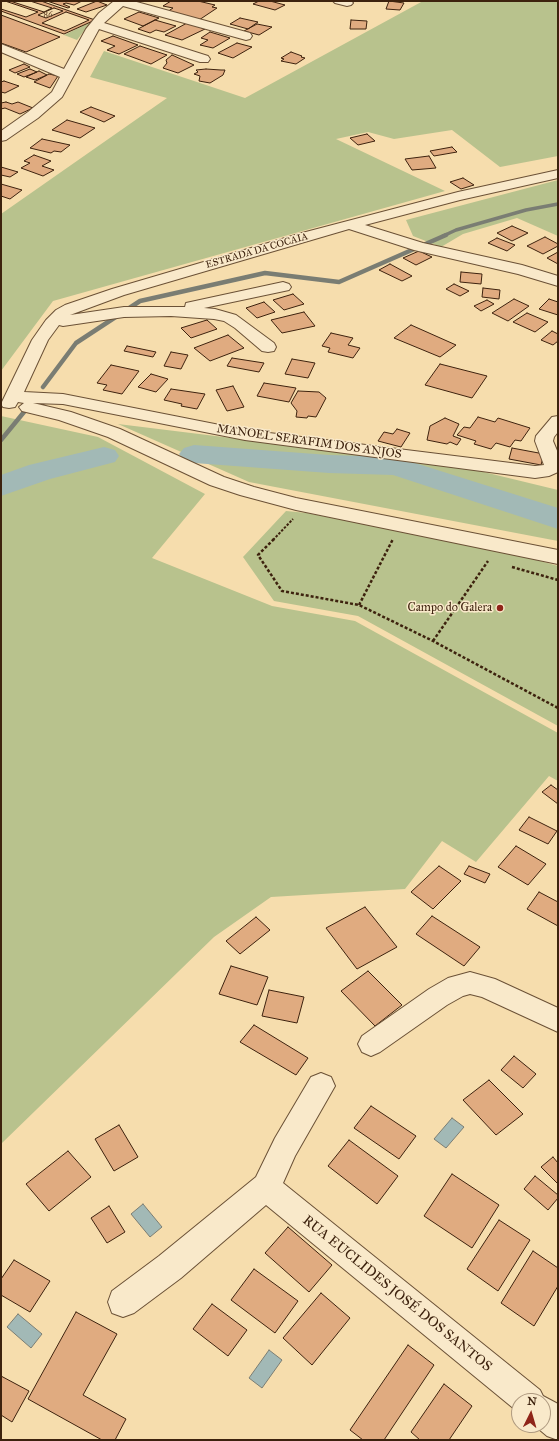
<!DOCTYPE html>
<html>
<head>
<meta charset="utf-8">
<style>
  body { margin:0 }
  #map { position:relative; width:559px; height:1441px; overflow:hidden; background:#f6ddad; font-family:"IM FELL Great Primer",serif }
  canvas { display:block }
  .frame { position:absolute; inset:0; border:2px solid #3d220e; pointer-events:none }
  .north { position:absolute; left:511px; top:1393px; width:40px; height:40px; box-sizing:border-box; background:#f9e9ca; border:1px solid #ae997f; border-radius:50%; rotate:5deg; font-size:11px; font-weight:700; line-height:16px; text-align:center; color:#3d220e }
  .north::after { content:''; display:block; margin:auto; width:14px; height:18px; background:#8f2418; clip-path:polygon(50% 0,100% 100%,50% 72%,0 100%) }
</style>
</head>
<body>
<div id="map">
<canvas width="559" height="1441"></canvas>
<div class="frame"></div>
<div class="north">N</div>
</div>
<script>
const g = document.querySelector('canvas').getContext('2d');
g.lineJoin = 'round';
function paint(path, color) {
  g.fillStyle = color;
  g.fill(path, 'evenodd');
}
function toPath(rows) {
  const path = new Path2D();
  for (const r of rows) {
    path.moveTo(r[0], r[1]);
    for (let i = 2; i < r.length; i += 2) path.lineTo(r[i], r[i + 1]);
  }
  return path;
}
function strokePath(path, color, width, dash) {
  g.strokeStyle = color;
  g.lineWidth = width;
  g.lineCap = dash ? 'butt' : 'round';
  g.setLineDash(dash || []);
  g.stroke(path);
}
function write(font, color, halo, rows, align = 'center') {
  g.font = font + ' "IM FELL Great Primer",serif';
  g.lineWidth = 3;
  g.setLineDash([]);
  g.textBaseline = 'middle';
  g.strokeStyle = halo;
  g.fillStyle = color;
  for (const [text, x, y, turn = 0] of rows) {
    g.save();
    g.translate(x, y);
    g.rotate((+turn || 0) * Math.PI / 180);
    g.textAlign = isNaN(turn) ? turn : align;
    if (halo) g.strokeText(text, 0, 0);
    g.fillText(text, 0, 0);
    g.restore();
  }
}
const green = toPath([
  [423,1,558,1,558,156,500,167,452,130,394,139,368,132,336,139,445,191,53,301,1,371,1,214,167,98,90,77,104,51,245,98],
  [91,22,77,40,64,35],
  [558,180,558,236,517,218,463,234,441,247,413,236,406,220],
  [1,416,98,437,205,494,152,558,272,606,355,621,558,733,558,781,549,776,476,862,442,841,405,889,271,897,214,937,1,1144],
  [118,424,459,466,558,490,558,541,249,482],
  [286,511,307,513,513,553,558,566,558,726,358,616,274,601,243,557]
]);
const water = toPath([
  [452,1118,464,1127,446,1148,434,1139,452,1118],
  [143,1204,162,1227,150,1237,131,1214,143,1204],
  [18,1314,42,1334,31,1348,7,1327,18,1314],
  [269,1350,282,1360,262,1388,249,1378,269,1350]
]);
const streamFar1 = toPath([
  [443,236,456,230,526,210,558,204]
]);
const stream = toPath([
  [43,387,76,343,140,301,265,273,339,282,446,235],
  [1,440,24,412]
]);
const river = toPath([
  [194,445,329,455,396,457,558,508,558,529,393,475,329,473,194,463,184,460,179,454,184,448,194,445],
  [104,447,115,450,119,456,115,462,50,479,1,496,1,475,29,465,104,447]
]);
const building = toPath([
  [1,1,41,1,95,20,64,34,1,11,1,1],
  [1,1,5,1,38,12,26,17,1,9,1,1],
  [10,1,30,1,52,8,44,12,10,1],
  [47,1,82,1,74,5,66,3,63,4,70,7,68,8,47,1],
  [97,1,107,5,86,12,77,9,97,1],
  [171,1,198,1,215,5,212,7,217,8,199,20,167,12,173,8,163,6,171,1],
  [259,1,270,1,285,5,275,10,253,4,259,1],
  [389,1,404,3,400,10,386,9,389,1],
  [54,8,63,11,46,18,38,15,54,8],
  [66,12,89,20,65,31,42,23,66,12],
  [139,12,159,18,143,26,124,19,139,12],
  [1,15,60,37,26,52,1,43,1,15],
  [240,18,258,22,248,29,230,24,240,18],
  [155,20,176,26,164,32,156,30,150,33,138,29,155,20],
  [351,20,367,21,366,29,350,29,351,20],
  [187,23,205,29,182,40,165,35,187,23],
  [257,24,272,27,259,35,244,31,257,24],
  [210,32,230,38,213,48,200,45,208,40,201,38,210,32],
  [113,36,138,45,119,54,107,50,115,46,101,41,113,36],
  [237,43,252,47,233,58,218,53,237,43],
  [140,46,167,55,151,64,124,54,140,46],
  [291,52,302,56,301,57,305,58,296,64,281,61,284,59,281,58,291,52],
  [172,55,194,65,178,73,163,68,167,63,166,60,172,55],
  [24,64,30,67,15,73,9,70,24,64],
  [30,69,37,72,24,77,17,74,30,69],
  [206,69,221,70,225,70,223,75,210,83,199,81,200,76,194,74,198,72,196,70,206,69],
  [39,71,47,75,35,80,26,77,39,71],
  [49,74,58,76,50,88,34,82,49,74],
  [4,81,19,86,5,93,1,92,1,82,4,81],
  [6,102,12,104,18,102,33,108,20,114,5,108,1,109,1,103,6,102],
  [91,107,115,116,104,122,80,112,91,107],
  [67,120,95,128,80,138,52,130,67,120],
  [367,134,375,141,358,145,350,138,367,134],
  [42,139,70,145,61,152,54,151,51,153,30,148,42,139],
  [452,147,457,152,434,156,430,151,452,147],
  [34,155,51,161,42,166,54,170,43,176,21,168,30,163,24,161,34,155],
  [429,156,436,168,412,170,405,159,429,156],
  [1,167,18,172,10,177,1,175,1,167],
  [463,178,474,185,461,189,450,182,463,178],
  [1,184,22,190,10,199,1,196,1,184],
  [512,226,528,233,512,241,497,233,512,226],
  [545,237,558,244,558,246,543,254,527,246,545,237],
  [497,238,515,245,507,251,488,243,497,238],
  [419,251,432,257,416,265,403,258,419,251],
  [558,252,558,264,547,258,558,252],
  [390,264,412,276,402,281,379,270,390,264],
  [461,272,482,274,481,284,460,282,461,272],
  [454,284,469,291,460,296,446,289,454,284],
  [483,288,500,290,499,299,482,297,483,288],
  [293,294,304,304,284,310,273,300,293,294],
  [514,299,529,306,508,321,492,313,514,299],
  [549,299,558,302,558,315,539,309,549,299],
  [487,300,494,304,481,311,474,306,487,300],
  [264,302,275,312,257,318,246,308,264,302],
  [304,312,315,326,282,333,271,320,304,312],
  [527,313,548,322,535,332,513,322,527,313],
  [207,320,217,329,191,338,181,328,207,320],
  [411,325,456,345,440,357,394,338,411,325],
  [552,331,558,334,558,341,553,345,541,340,552,331],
  [331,333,353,338,348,345,360,348,353,358,328,352,330,348,322,346,331,333],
  [228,335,244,348,210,361,194,348,228,335],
  [127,346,156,352,153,357,124,351,127,346],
  [171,352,188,355,181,369,164,366,171,352],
  [232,358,264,363,259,372,227,366,232,358],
  [292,359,315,363,308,378,285,374,292,359],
  [440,364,487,376,472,398,425,385,440,364],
  [111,365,139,371,122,394,103,390,107,385,97,383,111,365],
  [151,374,168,379,156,392,138,387,151,374],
  [264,383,296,388,289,402,257,396,264,383],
  [233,386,244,407,227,411,216,390,233,386],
  [171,389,205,394,197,409,181,406,182,404,164,400,171,389],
  [298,391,319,392,326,398,316,417,308,416,307,418,296,417,297,411,291,403,298,391],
  [478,417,495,422,498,418,530,428,521,441,515,440,510,447,496,443,491,449,474,444,476,441,457,435,464,427,470,428,478,417],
  [445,418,459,424,453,436,461,439,457,445,450,442,447,444,427,440,430,426,445,418],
  [397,429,410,433,401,447,378,441,384,432,393,434,397,429],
  [512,448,544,454,541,465,509,459,512,448],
  [551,785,558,790,558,804,542,792,551,785],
  [529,817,557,831,548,844,519,830,529,817],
  [516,846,546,864,528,885,498,867,516,846],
  [439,866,461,881,433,909,411,892,439,866],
  [469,866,490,874,485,883,464,874,469,866],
  [539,892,558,902,558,926,527,909,539,892],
  [365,907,397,947,357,969,326,928,365,907],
  [432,916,480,947,464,966,416,934,432,916],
  [256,917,270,930,240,954,226,941,256,917],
  [231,966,268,977,257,1005,219,994,231,966],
  [368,971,402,1005,375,1026,341,991,368,971],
  [269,990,304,997,297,1023,262,1016,269,990],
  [254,1025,308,1058,296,1075,240,1042,254,1025],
  [514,1056,536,1074,523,1088,501,1070,514,1056],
  [489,1080,523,1114,496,1135,463,1100,489,1080],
  [371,1106,416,1136,399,1159,354,1128,371,1106],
  [119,1125,138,1157,114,1171,95,1139,119,1125],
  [349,1140,398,1176,377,1204,328,1166,349,1140],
  [68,1151,91,1177,49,1211,26,1184,68,1151],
  [553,1157,558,1163,558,1184,541,1167,553,1157],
  [452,1174,499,1205,472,1248,424,1216,452,1174],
  [535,1176,558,1195,558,1198,548,1210,524,1189,535,1176],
  [109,1206,125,1232,107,1243,91,1218,109,1206],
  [499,1220,530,1240,498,1291,467,1269,499,1220],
  [288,1227,332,1265,309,1292,265,1253,288,1227],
  [533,1251,558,1268,558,1286,534,1326,501,1303,533,1251],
  [14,1260,50,1281,30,1312,1,1295,1,1279,14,1260],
  [254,1269,298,1301,275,1333,231,1300,254,1269],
  [321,1293,350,1318,312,1365,283,1338,321,1293],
  [212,1304,247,1330,228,1356,193,1329,212,1304],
  [76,1312,117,1334,83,1395,126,1419,115,1440,102,1440,28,1399,76,1312],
  [408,1345,434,1365,384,1440,363,1440,350,1430,408,1345],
  [1,1376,29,1391,12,1422,1,1415,1,1376],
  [444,1384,472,1406,449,1440,420,1440,411,1432,444,1384]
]);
const pathFar1 = toPath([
  [273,540,293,519]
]);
const path = toPath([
  [274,539,258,555,282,591,359,605,433,641,558,708],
  [512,567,558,580],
  [359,605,393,539],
  [433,641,488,561]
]);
const street = toPath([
  [114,1,133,1,250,33,252,36,250,39,246,40,123,6,104,23,208,56,210,59,208,62,200,62,99,29,62,97,38,118,6,140,1,141,1,131,28,112,52,92,60,77,1,52,1,44,64,69,86,29,99,13,114,1],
  [333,1,351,1,353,3,351,5,347,6,335,3,333,1],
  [558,170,558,178,460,200,365,225,423,243,522,265,558,276,558,286,518,274,414,250,349,229,124,295,70,315,124,307,185,307,186,303,283,282,289,284,291,287,289,290,204,308,215,309,236,315,274,343,276,347,274,351,268,352,262,351,235,328,224,321,214,319,171,316,124,317,63,326,59,325,48,340,24,392,63,394,245,430,535,466,544,465,535,441,536,436,552,417,558,416,558,432,554,437,553,441,558,453,558,472,549,476,535,478,245,440,63,404,33,403,71,412,120,429,224,477,254,487,296,498,558,550,558,564,296,510,240,495,210,485,108,437,59,420,22,411,19,407,24,403,18,402,15,407,9,408,3,407,1,404,32,340,46,320,56,310,65,305,112,289,302,233,458,192,558,170],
  [470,972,495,979,558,1008,558,1032,482,997,470,994,463,996,447,1005,380,1052,371,1056,362,1052,358,1044,362,1036,429,989,448,978,470,972],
  [321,1073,331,1077,335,1086,295,1156,283,1183,540,1390,543,1396,558,1404,558,1440,547,1436,534,1425,543,1425,543,1401,519,1401,519,1413,518,1412,266,1205,181,1278,134,1313,123,1317,112,1313,108,1302,112,1291,159,1256,256,1177,275,1138,311,1077,321,1073]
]);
const markers = [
  [500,608,4,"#8f2418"]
];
const farNumbernames = [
  ["86",48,15]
];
const farStreetnames = [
  ["ESTRADA DA COCAIA",257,251,-16]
];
const streetNames = [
  ["MANOEL SERAFIM DOS ANJOS",309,442,8]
];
const poiNames = [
  ["Campo do Galera",492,608]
];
const nearStreetnames = [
  ["RUA EUCLIDES JOSÉ DOS SANTOS",397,1294,39]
];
paint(green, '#b8c28d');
paint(water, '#a2b9b6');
strokePath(water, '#7a7d73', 1);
strokePath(streamFar1, '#7a7d73', 3.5);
strokePath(stream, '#7a7d73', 4.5);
paint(river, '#a2b9b6');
paint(building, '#e0ab80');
strokePath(building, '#3d220e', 1);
strokePath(street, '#6b5136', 2);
strokePath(pathFar1, '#3d220e', 2, [2.5, 1.5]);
strokePath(path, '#3d220e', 2.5, [3, 2]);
paint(street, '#f9e9ca');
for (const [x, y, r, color] of markers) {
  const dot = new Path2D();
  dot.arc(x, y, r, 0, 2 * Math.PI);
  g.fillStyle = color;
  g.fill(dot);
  strokePath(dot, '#f9e9ca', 1.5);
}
write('9px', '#66442a', null, farNumbernames);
write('10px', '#3d220e', '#f9e9ca', farStreetnames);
write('12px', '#3d220e', '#f9e9ca', streetNames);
write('12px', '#3d220e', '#f9e9ca', poiNames, 'right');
write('14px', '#3d220e', '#f9e9ca', nearStreetnames);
</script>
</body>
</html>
